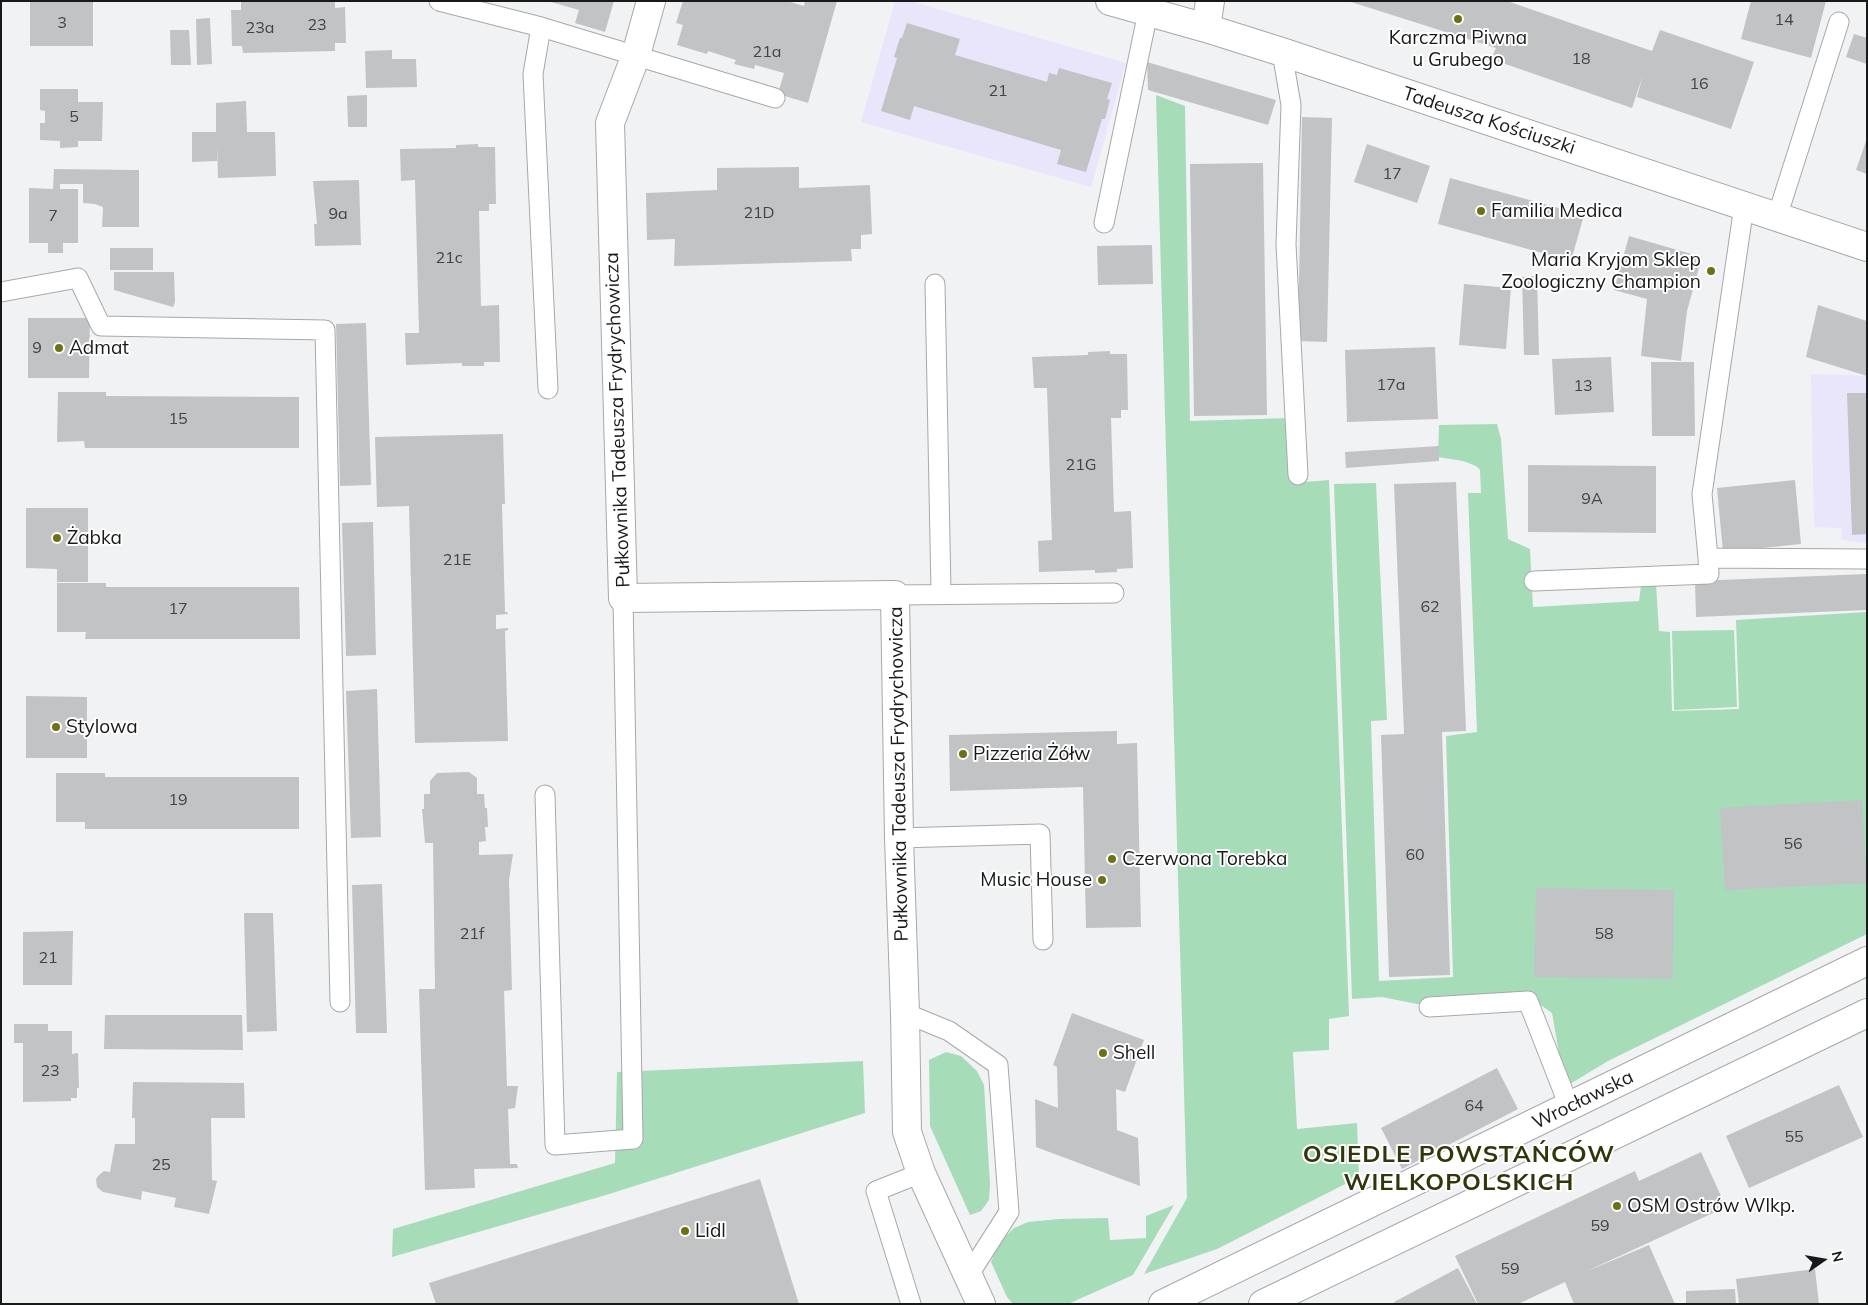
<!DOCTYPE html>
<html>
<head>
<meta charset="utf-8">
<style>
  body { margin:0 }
  #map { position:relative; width:1868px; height:1305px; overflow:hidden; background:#f1f2f4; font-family:Mulish,sans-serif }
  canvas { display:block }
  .frame { position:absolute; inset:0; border:2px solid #181919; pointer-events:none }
  .north { position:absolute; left:1798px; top:1235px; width:50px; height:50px; -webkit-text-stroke:4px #fff; paint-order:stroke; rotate:77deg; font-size:14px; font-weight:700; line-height:20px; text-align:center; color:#181919 }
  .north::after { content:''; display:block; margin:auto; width:18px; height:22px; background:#181919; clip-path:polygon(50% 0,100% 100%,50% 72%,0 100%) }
</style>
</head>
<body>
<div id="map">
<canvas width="1868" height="1305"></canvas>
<div class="frame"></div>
<div class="north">N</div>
</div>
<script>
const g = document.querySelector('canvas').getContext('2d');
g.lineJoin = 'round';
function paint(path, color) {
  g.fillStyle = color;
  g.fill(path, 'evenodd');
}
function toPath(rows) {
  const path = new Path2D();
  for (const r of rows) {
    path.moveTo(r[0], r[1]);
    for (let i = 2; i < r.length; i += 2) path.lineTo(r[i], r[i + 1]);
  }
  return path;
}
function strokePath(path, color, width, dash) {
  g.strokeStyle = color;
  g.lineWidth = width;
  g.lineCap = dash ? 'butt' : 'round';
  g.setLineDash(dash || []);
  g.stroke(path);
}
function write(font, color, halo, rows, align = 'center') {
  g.font = font + ' Mulish,sans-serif';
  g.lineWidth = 4;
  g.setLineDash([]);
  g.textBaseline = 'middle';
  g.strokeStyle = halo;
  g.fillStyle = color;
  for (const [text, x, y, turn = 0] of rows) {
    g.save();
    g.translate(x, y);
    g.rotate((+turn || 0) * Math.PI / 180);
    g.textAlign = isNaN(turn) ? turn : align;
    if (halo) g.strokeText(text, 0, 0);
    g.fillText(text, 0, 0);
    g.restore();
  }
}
const education = toPath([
  [895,1,910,1,1126,63,1091,187,861,122],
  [1811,374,1867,376,1867,543,1842,540,1841,528,1814,527]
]);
const green = toPath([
  [1156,95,1185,106,1190,421,1290,418,1293,483,1329,480,1349,1016,1329,1019,1329,1050,1293,1052,1297,1129,1357,1123,1359,1177,1217,1249,1144,1274,1187,1198],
  [1497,424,1501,439,1508,539,1530,549,1533,607,1639,601,1641,586,1656,585,1659,631,1670,632,1672,711,1739,709,1736,620,1867,612,1867,934,1608,1061,1565,1087,1552,1013,1528,996,1422,1005,1382,997,1352,999,1334,484,1376,483,1387,720,1371,721,1379,981,1453,977,1446,736,1477,732,1468,493,1481,493,1480,470,1476,466,1463,461,1438,457,1439,425],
  [1734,630,1737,707,1674,710,1672,631],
  [946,1052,961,1056,977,1071,984,1085,990,1184,989,1200,981,1211,970,1215,930,1126,929,1060],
  [863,1061,865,1113,606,1195,392,1257,393,1229,615,1163,617,1072],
  [1174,1205,1133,1275,1068,1304,1013,1304,1007,1297,991,1262,999,1243,1014,1228,1028,1222,1059,1219,1108,1218,1110,1240,1146,1238,1146,1216]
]);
const building = toPath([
  [30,1,93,1,93,46,30,46],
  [241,1,335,1,335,8,345,7,346,43,335,43,335,51,243,53,242,46,232,46,231,10,241,10],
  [614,1,605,32,575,23,579,10,551,2],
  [683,1,787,1,804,6,805,1,837,1,808,103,778,94,784,73,755,65,754,69,734,64,736,60,708,51,707,54,677,45,683,25,676,23],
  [1348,1,1507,1,1652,51,1660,30,1754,62,1731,129,1637,97,1643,75,1632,108,1491,59,1496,48],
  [1751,1,1826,1,1811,58,1741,39],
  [210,18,212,64,197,65,196,19],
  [907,23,960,39,955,55,1047,82,1049,73,1057,75,1059,68,1112,83,1107,99,1110,100,1105,119,1102,119,1086,172,1057,164,1061,150,914,106,910,120,881,111,897,58,894,57,900,38,902,38],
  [170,30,189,30,191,65,171,65],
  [1854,34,1867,38,1867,64,1846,57],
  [392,50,392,59,416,59,417,87,366,88,365,51],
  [1147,62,1276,100,1268,125,1148,90],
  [40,89,78,89,78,102,103,102,102,141,78,141,78,147,60,148,60,141,40,140,40,123,45,123,45,111,40,110],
  [367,95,367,127,348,127,347,96],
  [246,101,247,132,275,132,276,176,218,178,217,144,217,161,192,162,192,132,216,132,216,103],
  [1302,117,1332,118,1327,342,1298,341],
  [1867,138,1867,174,1856,170],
  [478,144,478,147,495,147,496,204,489,204,489,211,479,211,481,306,499,305,500,362,484,362,484,366,462,366,462,363,406,365,405,333,419,333,415,180,401,181,400,149,456,148,456,145],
  [1367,144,1430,166,1417,203,1354,182],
  [1263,163,1267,415,1194,416,1190,164],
  [799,167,799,188,870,185,872,234,861,235,861,249,851,249,852,261,674,266,675,239,647,240,646,193,717,190,717,168],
  [54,169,139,170,139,227,102,227,103,207,95,204,83,203,83,184,60,184,60,189,78,189,78,243,63,243,63,253,48,253,48,243,29,243,29,188,53,189],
  [1450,178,1584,215,1571,261,1438,224],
  [359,180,361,245,315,246,314,224,317,224,313,181],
  [1629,236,1702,257,1687,311,1681,361,1641,356,1647,299,1614,290],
  [1152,245,1153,284,1098,285,1097,246],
  [110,248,153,248,153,270,110,270],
  [114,272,174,272,175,302,173,307,114,290],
  [1537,276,1539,355,1524,355,1522,277],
  [1464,284,1511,288,1506,349,1459,345],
  [1818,305,1867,321,1867,376,1806,357],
  [28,318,90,318,89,378,28,378],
  [366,323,371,485,340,486,336,324],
  [1435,347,1438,419,1347,422,1345,350],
  [1110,351,1110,354,1127,354,1128,410,1121,410,1121,418,1111,418,1114,512,1131,511,1133,568,1117,569,1117,572,1095,573,1095,570,1039,572,1038,541,1052,540,1047,388,1034,388,1032,357,1088,355,1088,352],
  [1611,357,1614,412,1555,415,1552,359],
  [1651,362,1694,362,1695,436,1652,436],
  [58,392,106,392,106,396,299,397,299,448,85,448,84,441,57,442],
  [1847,393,1867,393,1867,534,1852,535],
  [503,434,505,504,502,504,505,612,507,612,508,614,496,615,496,629,508,628,508,630,505,631,508,741,415,743,409,506,377,507,375,437],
  [1439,446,1439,461,1346,468,1345,452],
  [1528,465,1656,466,1656,533,1528,532],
  [1795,480,1801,544,1723,552,1717,488],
  [1456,482,1466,731,1442,732,1450,975,1389,977,1381,735,1404,734,1394,484],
  [26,508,88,508,88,582,57,582,57,569,26,568],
  [373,522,376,655,346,656,342,523],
  [1867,574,1867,610,1696,617,1695,581],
  [57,583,106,583,106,587,299,587,300,639,85,639,86,632,57,632],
  [377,689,381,837,351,838,346,691],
  [26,696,87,697,87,758,26,758],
  [1117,731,1117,744,1137,743,1141,927,1086,928,1083,787,950,791,949,735],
  [469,772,477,778,477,794,484,794,485,808,487,808,488,827,485,827,486,841,479,842,479,855,513,854,509,880,512,990,504,991,507,1086,518,1086,515,1108,508,1109,510,1164,517,1164,518,1168,474,1169,475,1188,425,1190,419,989,435,989,433,843,425,843,422,809,424,809,424,794,430,794,430,781,437,773],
  [56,773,105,773,105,777,299,777,299,829,85,829,85,822,56,822],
  [1862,800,1867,883,1725,890,1720,808],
  [382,884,387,1033,356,1033,352,885],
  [1536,888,1674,890,1673,979,1534,977],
  [244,913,273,913,277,1031,247,1032],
  [73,931,72,985,23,985,23,932],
  [1072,1013,1144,1040,1125,1092,1116,1089,1117,1130,1138,1138,1140,1186,1036,1147,1035,1099,1058,1108,1057,1067,1053,1065],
  [105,1015,242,1015,243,1050,104,1049],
  [14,1024,48,1024,48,1031,72,1031,72,1054,78,1053,79,1088,77,1088,77,1098,71,1098,71,1101,23,1102,23,1043,14,1043],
  [1497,1068,1518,1109,1402,1169,1381,1128],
  [133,1082,244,1083,245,1118,211,1118,212,1180,217,1181,209,1214,174,1207,176,1198,142,1191,141,1200,103,1192,97,1187,96,1179,99,1175,104,1171,110,1172,115,1144,135,1144,135,1118,132,1118],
  [1839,1085,1863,1137,1749,1188,1726,1136],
  [1701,1152,1726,1207,1585,1272,1649,1245,1675,1304,1574,1304,1565,1282,1518,1304,1478,1304,1455,1256,1635,1171,1639,1181],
  [760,1179,799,1304,436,1304,429,1283],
  [1458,1268,1477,1304,1395,1304,1394,1302],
  [1815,1269,1819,1304,1739,1304,1736,1279],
  [1735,1289,1736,1304,1686,1304,1686,1291]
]);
const service = toPath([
  [439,1,541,27,775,98],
  [541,27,533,74,548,389],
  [1282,52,1291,105,1286,244,1298,475],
  [1744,206,1702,494,1708,558,1867,559],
  [1777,217,1839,22],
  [1104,223,1148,12],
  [935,284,941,593],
  [1,292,78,278,101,326,325,330,340,1002],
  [1534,581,1709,574,1708,558],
  [895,595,1114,593],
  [545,795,555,1145,633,1139,623,598],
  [899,838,1040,834,1043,940],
  [1429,1007,1528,1001,1569,1106],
  [905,1013,949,1031,998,1065,1009,1212,968,1276],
  [911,1304,876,1191,921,1173]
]);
const minor = toPath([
  [651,1,636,55,610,123,623,598,895,595,899,838,905,1013,907,1132,921,1173,981,1304],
  [1110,1,1206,28,1282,52,1867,247],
  [1206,28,1210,1]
]);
const secondary = toPath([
  [1163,1304,1867,961],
  [1263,1304,1867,1013]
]);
const markers = [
  [1458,19,5,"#6d7016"],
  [1481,211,5,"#6d7016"],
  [1711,271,5,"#6d7016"],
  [59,348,5,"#6d7016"],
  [57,538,5,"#6d7016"],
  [56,727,5,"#6d7016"],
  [963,754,5,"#6d7016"],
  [1112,859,5,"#6d7016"],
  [1102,880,5,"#6d7016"],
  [1103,1053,5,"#6d7016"],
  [1617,1206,5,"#6d7016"],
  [685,1231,5,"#6d7016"]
];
const numberNames = [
  ["14",1784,20],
  ["3",62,23],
  ["23",317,25],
  ["23a",260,28],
  ["21a",767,52],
  ["18",1581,59],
  ["16",1699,84],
  ["21",998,91],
  ["5",74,117],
  ["17",1392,174],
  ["21D",759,213],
  ["9a",338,214],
  ["7",53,216],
  ["21c",449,258],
  ["9",37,348],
  ["17a",1391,385],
  ["13",1583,386],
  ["15",178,419],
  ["21G",1081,465],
  ["9A",1592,499],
  ["21E",457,560],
  ["62",1430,607],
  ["17",178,609],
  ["19",178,800],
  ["56",1793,844],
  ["60",1415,855],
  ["21f",472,934],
  ["58",1604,934],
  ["21",48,958],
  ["23",50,1071],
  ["64",1474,1106],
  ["55",1794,1137],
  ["25",161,1165],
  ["59",1600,1226],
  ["59",1510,1269]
];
const poiNames = [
  ["Karczma Piwna",1458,38,"center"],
  ["u Grubego",1458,60,"center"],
  ["Familia Medica",1491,211],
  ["Maria Kryjom Sklep",1701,260,"right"],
  ["Zoologiczny Champion",1701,282,"right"],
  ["Admat",69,348],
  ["Żabka",67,538],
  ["Stylowa",66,727],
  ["Pizzeria Żółw",973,754],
  ["Czerwona Torebka",1122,859],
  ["Music House",1092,880,"right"],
  ["Shell",1113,1053],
  ["OSM Ostrów Wlkp.",1627,1206],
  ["Lidl",695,1231]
];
const streetNames = [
  ["Tadeusza Kościuszki",1489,121,18],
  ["Pułkownika Tadeusza Frydrychowicza",618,420,-92],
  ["Pułkownika Tadeusza Frydrychowicza",899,774,-91],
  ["Wrocławska",1583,1100,-26]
];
const districtNames = [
  ["OSIEDLE POWSTAŃCÓW",1459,1155],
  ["WIELKOPOLSKICH",1459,1183]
];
paint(education, '#e9e5fb');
paint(green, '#a7dcb8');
paint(building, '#c2c3c5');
strokePath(service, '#a7a8aa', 21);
strokePath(minor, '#a7a8aa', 30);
strokePath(secondary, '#a7a8aa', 30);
strokePath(service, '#fff', 19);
strokePath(minor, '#fff', 28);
strokePath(secondary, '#fff', 28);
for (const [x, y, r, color] of markers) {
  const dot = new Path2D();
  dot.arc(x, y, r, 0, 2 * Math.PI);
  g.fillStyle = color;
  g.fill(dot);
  strokePath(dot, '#fff', 2);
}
write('16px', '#424444', null, numberNames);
write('19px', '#181919', '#fff', poiNames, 'left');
write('19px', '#181919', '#fff', streetNames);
g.letterSpacing = '1px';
write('bold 24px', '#33350b', '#fff', districtNames);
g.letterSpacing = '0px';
</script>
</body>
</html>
